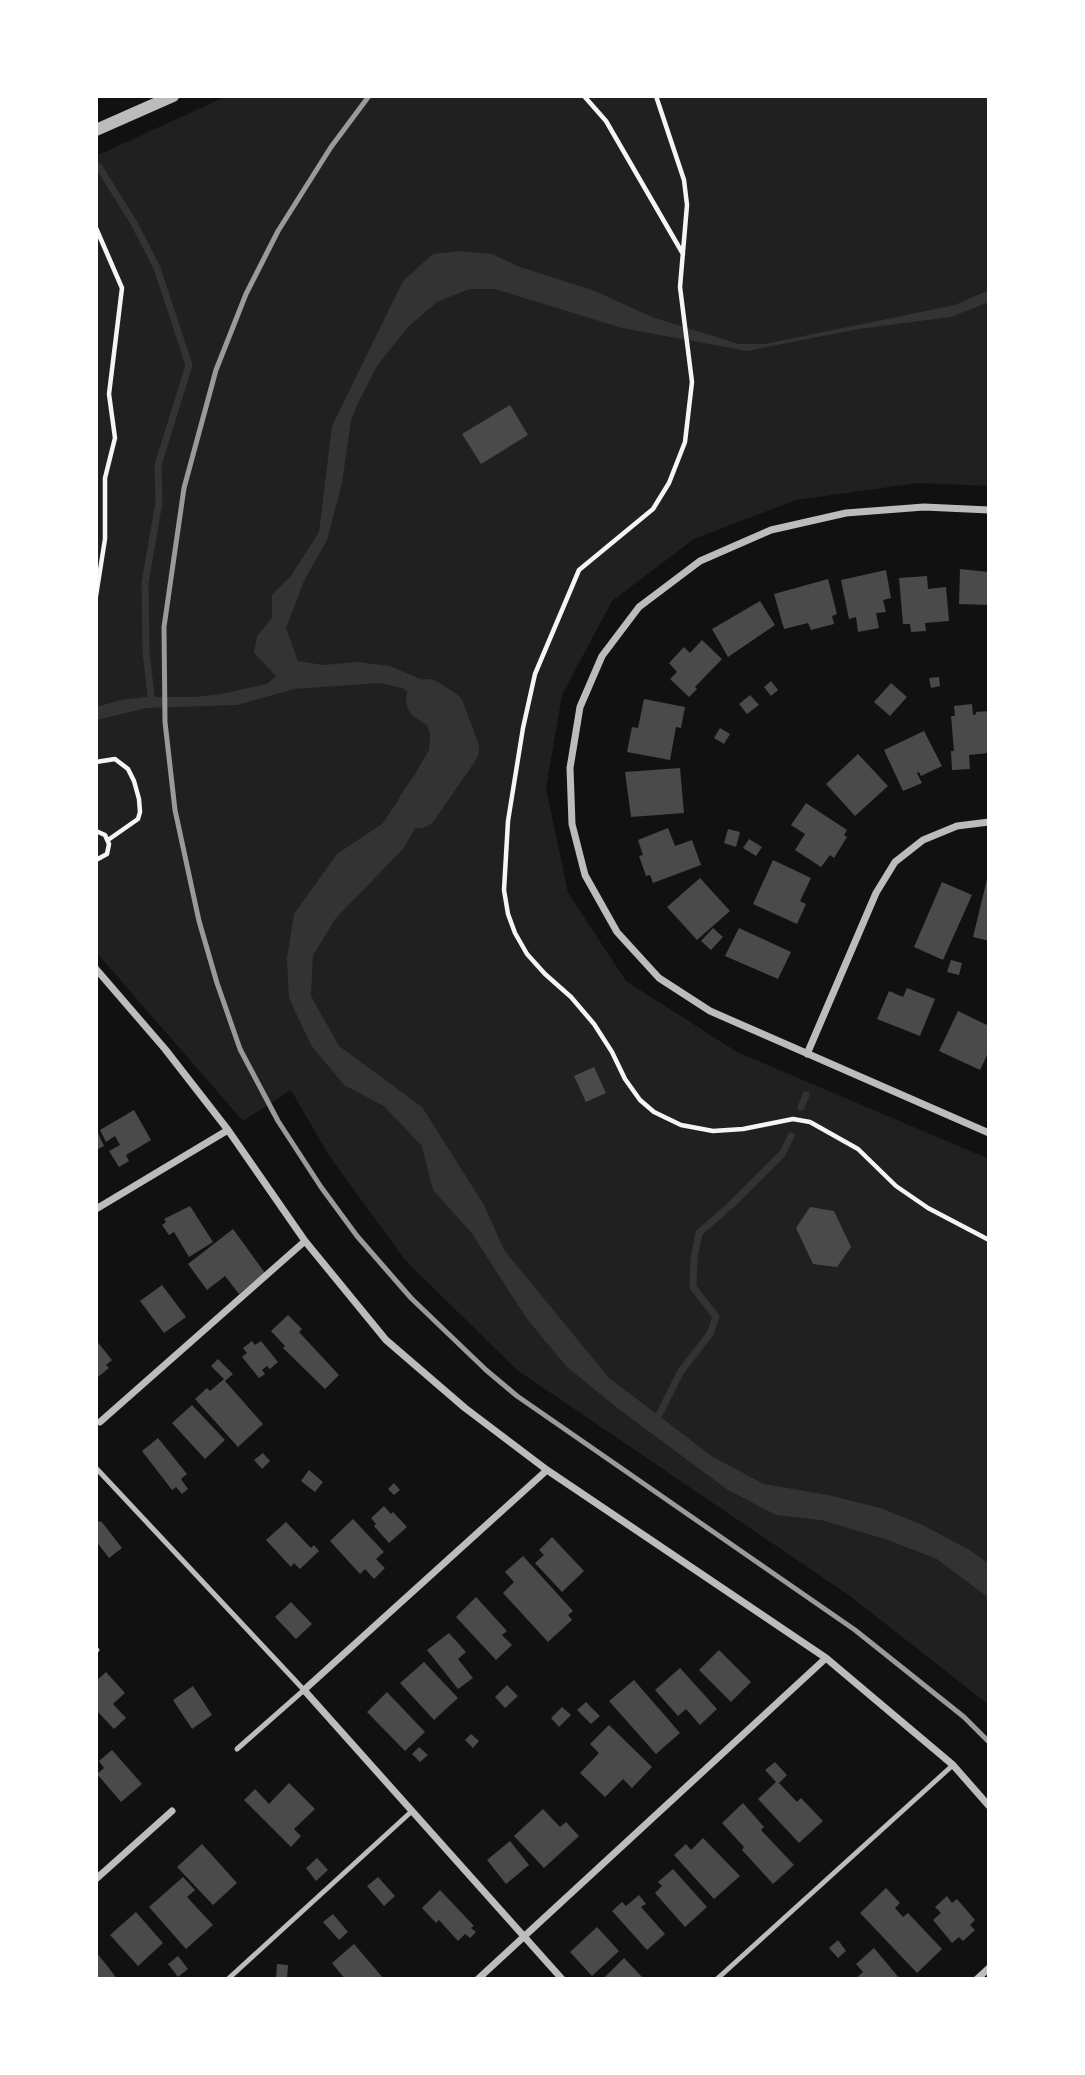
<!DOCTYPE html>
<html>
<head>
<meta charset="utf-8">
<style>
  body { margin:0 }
  #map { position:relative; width:1085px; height:2075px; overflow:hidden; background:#111; font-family:Karla,sans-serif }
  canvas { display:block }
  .frame { position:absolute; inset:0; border:98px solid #fff; pointer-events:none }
</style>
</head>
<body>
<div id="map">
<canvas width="1085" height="2075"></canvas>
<div class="frame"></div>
</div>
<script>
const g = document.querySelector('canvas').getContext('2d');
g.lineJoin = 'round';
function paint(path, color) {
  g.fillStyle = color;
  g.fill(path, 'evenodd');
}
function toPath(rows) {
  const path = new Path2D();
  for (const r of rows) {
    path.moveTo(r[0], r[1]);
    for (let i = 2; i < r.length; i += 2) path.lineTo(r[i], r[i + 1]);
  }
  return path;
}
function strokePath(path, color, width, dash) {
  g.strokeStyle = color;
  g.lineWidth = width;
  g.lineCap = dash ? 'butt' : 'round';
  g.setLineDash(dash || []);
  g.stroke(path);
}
const green = toPath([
  [227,96,989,96,989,486,918,483,796,500,694,539,612,601,562,695,546,788,568,893,626,981,737,1052,989,1159,989,1705,850,1596,517,1370,405,1260,328,1154,291,1090,243,1121,96,952,96,156]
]);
const water = toPath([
  [460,251,492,254,520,267,595,291,652,317,739,344,765,344,955,305,989,290,989,302,951,317,858,329,747,351,622,328,495,289,469,289,437,302,408,327,377,366,358,403,351,420,342,483,327,540,304,581,286,628,298,661,323,665,357,662,390,666,425,681,458,712,461,736,437,790,403,849,336,918,313,955,311,996,339,1046,422,1107,484,1205,504,1250,609,1378,713,1457,764,1484,828,1495,880,1508,923,1525,971,1551,989,1564,989,1598,937,1559,888,1540,821,1520,776,1515,728,1490,620,1410,567,1367,527,1319,471,1232,433,1190,422,1146,384,1106,344,1085,311,1045,289,998,287,958,294,914,337,854,382,824,405,791,429,750,432,709,402,688,380,683,294,689,237,705,147,708,96,720,96,707,121,700,145,697,195,697,221,694,267,684,276,676,254,653,257,636,272,618,272,595,291,576,319,532,332,426,403,281,433,254]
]);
const stream = toPath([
  [99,167,134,223,157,268,189,365,158,465,159,502,145,583,146,652,152,704],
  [801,1107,806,1095],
  [654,1425,681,1371,710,1334,716,1317,693,1287,694,1258,699,1233,732,1204,782,1154,791,1136]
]);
const river = toPath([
  [418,807,458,749,444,711,427,700]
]);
const building = toPath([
  [510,405,528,435,481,464,462,434],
  [960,569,989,572,989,605,959,604],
  [886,570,891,598,883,600,886,612,876,613,879,628,858,632,856,617,849,619,841,580],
  [927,576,928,589,946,587,949,621,925,623,926,631,911,632,910,624,903,624,899,578],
  [828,579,837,614,832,616,834,624,811,630,808,623,784,629,774,594],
  [760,601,775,625,728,657,712,629],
  [702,640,722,659,695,687,697,689,689,697,670,679,677,672,669,663,684,647,690,653],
  [939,677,940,686,931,688,929,678],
  [771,681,778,690,771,696,764,687],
  [891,683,907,697,890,716,874,702],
  [750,695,759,705,747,714,739,704],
  [644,699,685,707,681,728,676,727,670,760,627,752,632,727,638,728],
  [972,704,973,715,976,714,976,712,989,711,989,753,969,755,970,769,952,770,951,751,954,751,951,716,955,716,954,706],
  [720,728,730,734,724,744,714,738],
  [924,731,942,766,921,776,919,772,917,773,922,783,903,791,884,750],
  [858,754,888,786,855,816,826,784],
  [680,768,684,813,631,817,625,772],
  [806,803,847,830,844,835,847,837,834,858,830,855,821,867,795,850,805,834,791,825],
  [668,828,675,846,692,840,701,865,653,883,650,875,646,876,639,856,643,855,638,840],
  [728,829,740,832,736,847,724,843],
  [749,839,762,847,756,856,743,848],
  [773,860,811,878,800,901,806,904,797,924,753,904],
  [988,875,989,875,989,941,973,937],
  [700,878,730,911,697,940,667,907],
  [942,882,972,895,943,960,914,947],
  [713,928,723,937,711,950,701,941],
  [739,928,791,952,778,979,725,956],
  [951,960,962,963,959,975,947,972],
  [907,988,935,999,920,1036,877,1019,889,991,903,997],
  [958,1011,989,1026,989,1051,980,1070,939,1051],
  [594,1067,606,1093,586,1102,574,1076],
  [134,1110,151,1140,126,1155,129,1161,119,1167,109,1151,120,1145,115,1136,106,1142,100,1130],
  [98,1133,104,1146,96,1150,96,1134],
  [190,1206,213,1242,189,1257,174,1232,169,1235,162,1225,166,1222,164,1219],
  [810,1207,834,1211,851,1247,837,1267,813,1264,796,1228],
  [233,1229,265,1273,239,1294,225,1276,207,1290,188,1264],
  [162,1285,186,1317,164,1333,140,1301],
  [288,1315,302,1329,299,1332,339,1375,325,1389,283,1348,285,1346,271,1331],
  [96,1340,112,1360,106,1365,109,1368,98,1377],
  [252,1341,255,1345,261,1341,278,1362,270,1369,267,1366,262,1370,265,1374,259,1378,242,1357,247,1353,243,1348],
  [218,1359,233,1374,225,1381,263,1424,238,1447,195,1399,207,1388,210,1391,224,1379,211,1366],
  [192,1405,225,1440,205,1459,172,1423],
  [158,1438,187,1474,181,1479,188,1489,182,1494,176,1487,172,1490,142,1451],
  [263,1453,270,1461,262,1469,254,1460],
  [309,1470,323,1482,315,1492,301,1481],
  [394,1483,400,1490,394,1495,388,1489],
  [384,1506,391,1514,393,1512,407,1527,389,1543,374,1526,376,1524,371,1518],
  [96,1518,99,1522,101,1521,122,1548,109,1558,96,1541],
  [353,1519,384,1552,376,1559,385,1568,374,1579,365,1569,360,1574,330,1541],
  [286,1522,311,1548,314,1545,319,1551,300,1569,294,1563,291,1567,266,1540],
  [552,1537,584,1571,562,1592,535,1563,544,1555,539,1550],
  [523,1556,573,1611,568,1615,572,1620,548,1642,503,1593,514,1582,505,1572],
  [476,1597,507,1631,502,1635,512,1645,496,1660,456,1617],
  [291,1602,312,1624,296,1639,275,1617],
  [449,1633,466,1652,458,1659,473,1678,458,1689,427,1650],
  [719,1650,751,1682,731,1702,699,1670],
  [424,1662,458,1698,434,1720,400,1683],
  [680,1668,717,1709,700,1725,686,1709,678,1716,655,1690],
  [106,1672,125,1693,113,1704,126,1718,114,1729,96,1710,96,1681],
  [634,1680,680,1733,656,1754,609,1701],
  [507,1685,518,1696,505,1708,495,1697],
  [193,1686,212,1715,192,1729,173,1700],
  [387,1692,425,1732,405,1751,367,1712],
  [586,1702,600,1716,591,1724,577,1710],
  [562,1707,571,1715,559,1727,551,1718],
  [609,1725,652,1767,632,1788,623,1779,605,1797,580,1773,599,1753,590,1744],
  [471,1734,479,1741,473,1748,465,1740],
  [419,1747,428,1755,420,1762,412,1754],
  [112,1750,142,1784,121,1802,97,1774,104,1768,99,1761],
  [775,1762,787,1775,779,1783,797,1802,801,1798,823,1821,799,1843,758,1799,776,1782,765,1770],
  [289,1783,315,1809,294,1829,301,1836,291,1847,244,1800,255,1789,269,1804],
  [743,1803,764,1827,761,1830,794,1865,773,1884,742,1850,744,1847,722,1823],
  [543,1809,560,1827,566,1822,579,1836,544,1868,514,1836],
  [703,1838,740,1876,714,1899,674,1855,686,1844,691,1850],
  [510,1841,529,1865,506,1884,487,1860],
  [202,1844,237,1883,213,1905,177,1867],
  [317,1858,328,1870,316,1881,306,1868],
  [673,1869,707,1907,685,1927,655,1893,662,1886,658,1882],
  [183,1877,195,1890,187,1897,213,1925,186,1949,149,1907],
  [378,1877,395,1896,384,1906,367,1886],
  [886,1888,900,1903,895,1908,903,1917,908,1913,942,1949,917,1973,860,1913],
  [440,1890,474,1926,471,1928,476,1932,470,1938,465,1934,458,1941,439,1920,436,1923,422,1908],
  [639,1895,646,1904,641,1907,665,1934,647,1950,612,1911,622,1902,626,1906],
  [947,1896,952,1903,957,1899,975,1920,970,1925,975,1930,963,1941,959,1937,952,1943,933,1920,941,1913,935,1907],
  [136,1912,163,1943,138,1966,110,1935],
  [333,1914,348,1932,339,1940,323,1922],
  [597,1927,619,1951,592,1976,570,1952],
  [838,1940,846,1951,838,1958,829,1948],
  [354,1944,384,1979,345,1979,332,1963],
  [874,1948,900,1979,855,1979,863,1972,856,1964],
  [96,1952,109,1968,117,1979,96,1979],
  [178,1956,188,1969,178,1977,168,1964],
  [624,1958,644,1979,607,1979,605,1977],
  [277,1964,288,1965,287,1979,276,1979]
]);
const path = toPath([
  [584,96,606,121,683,254],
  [656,96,684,180,687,205,680,287,692,382,685,442,669,483,653,509,579,570,535,674,523,728,508,821,504,890,508,914,515,933,527,954,545,974,571,997,594,1024,612,1052,625,1079,640,1100,654,1112,681,1125,713,1131,743,1129,793,1119,810,1122,858,1149,896,1186,928,1208,989,1240],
  [96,228,122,288,109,394,115,438,105,478,105,539,96,596],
  [96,762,115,759,128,769,134,781,139,799,140,812,138,819,108,840],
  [96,831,105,835,109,844,107,854,96,860]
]);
const service = toPath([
  [96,1468,304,1690,237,1749],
  [96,1651,97,1650],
  [228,1979,412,1811],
  [717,1979,953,1765]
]);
const minor = toPath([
  [989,510,924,507,846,513,771,530,700,561,639,607,602,656,580,707,570,768,572,824,585,875,617,932,659,978,710,1011,989,1133],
  [96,969,165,1049,228,1130,305,1241,386,1340,465,1408,547,1470,826,1658,953,1765,989,1806],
  [807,1054,876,893,895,862,923,840,957,826,989,822],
  [96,1209,228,1130],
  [100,1422,305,1241],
  [547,1470,304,1690,562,1979],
  [96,1879,172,1811],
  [478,1979,826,1658],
  [977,1979,989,1968]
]);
const tertiary = toPath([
  [96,130,173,96]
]);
const rail = toPath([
  [369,96,331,147,278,231,246,294,216,370,184,488,164,627,165,722,175,810,199,921,217,983,240,1049,278,1121,321,1187,357,1236,411,1298,486,1370,517,1396,855,1630,964,1717,989,1742]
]);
paint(green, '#202020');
paint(water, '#333');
strokePath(stream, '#333', 7);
strokePath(river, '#333', 42);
paint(building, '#4a4a4a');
strokePath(path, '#f5f5f5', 4.5);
strokePath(service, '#bcbcbc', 5);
strokePath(minor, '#bcbcbc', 7);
strokePath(tertiary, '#bcbcbc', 12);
strokePath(rail, '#9a9a9a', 5);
</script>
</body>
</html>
